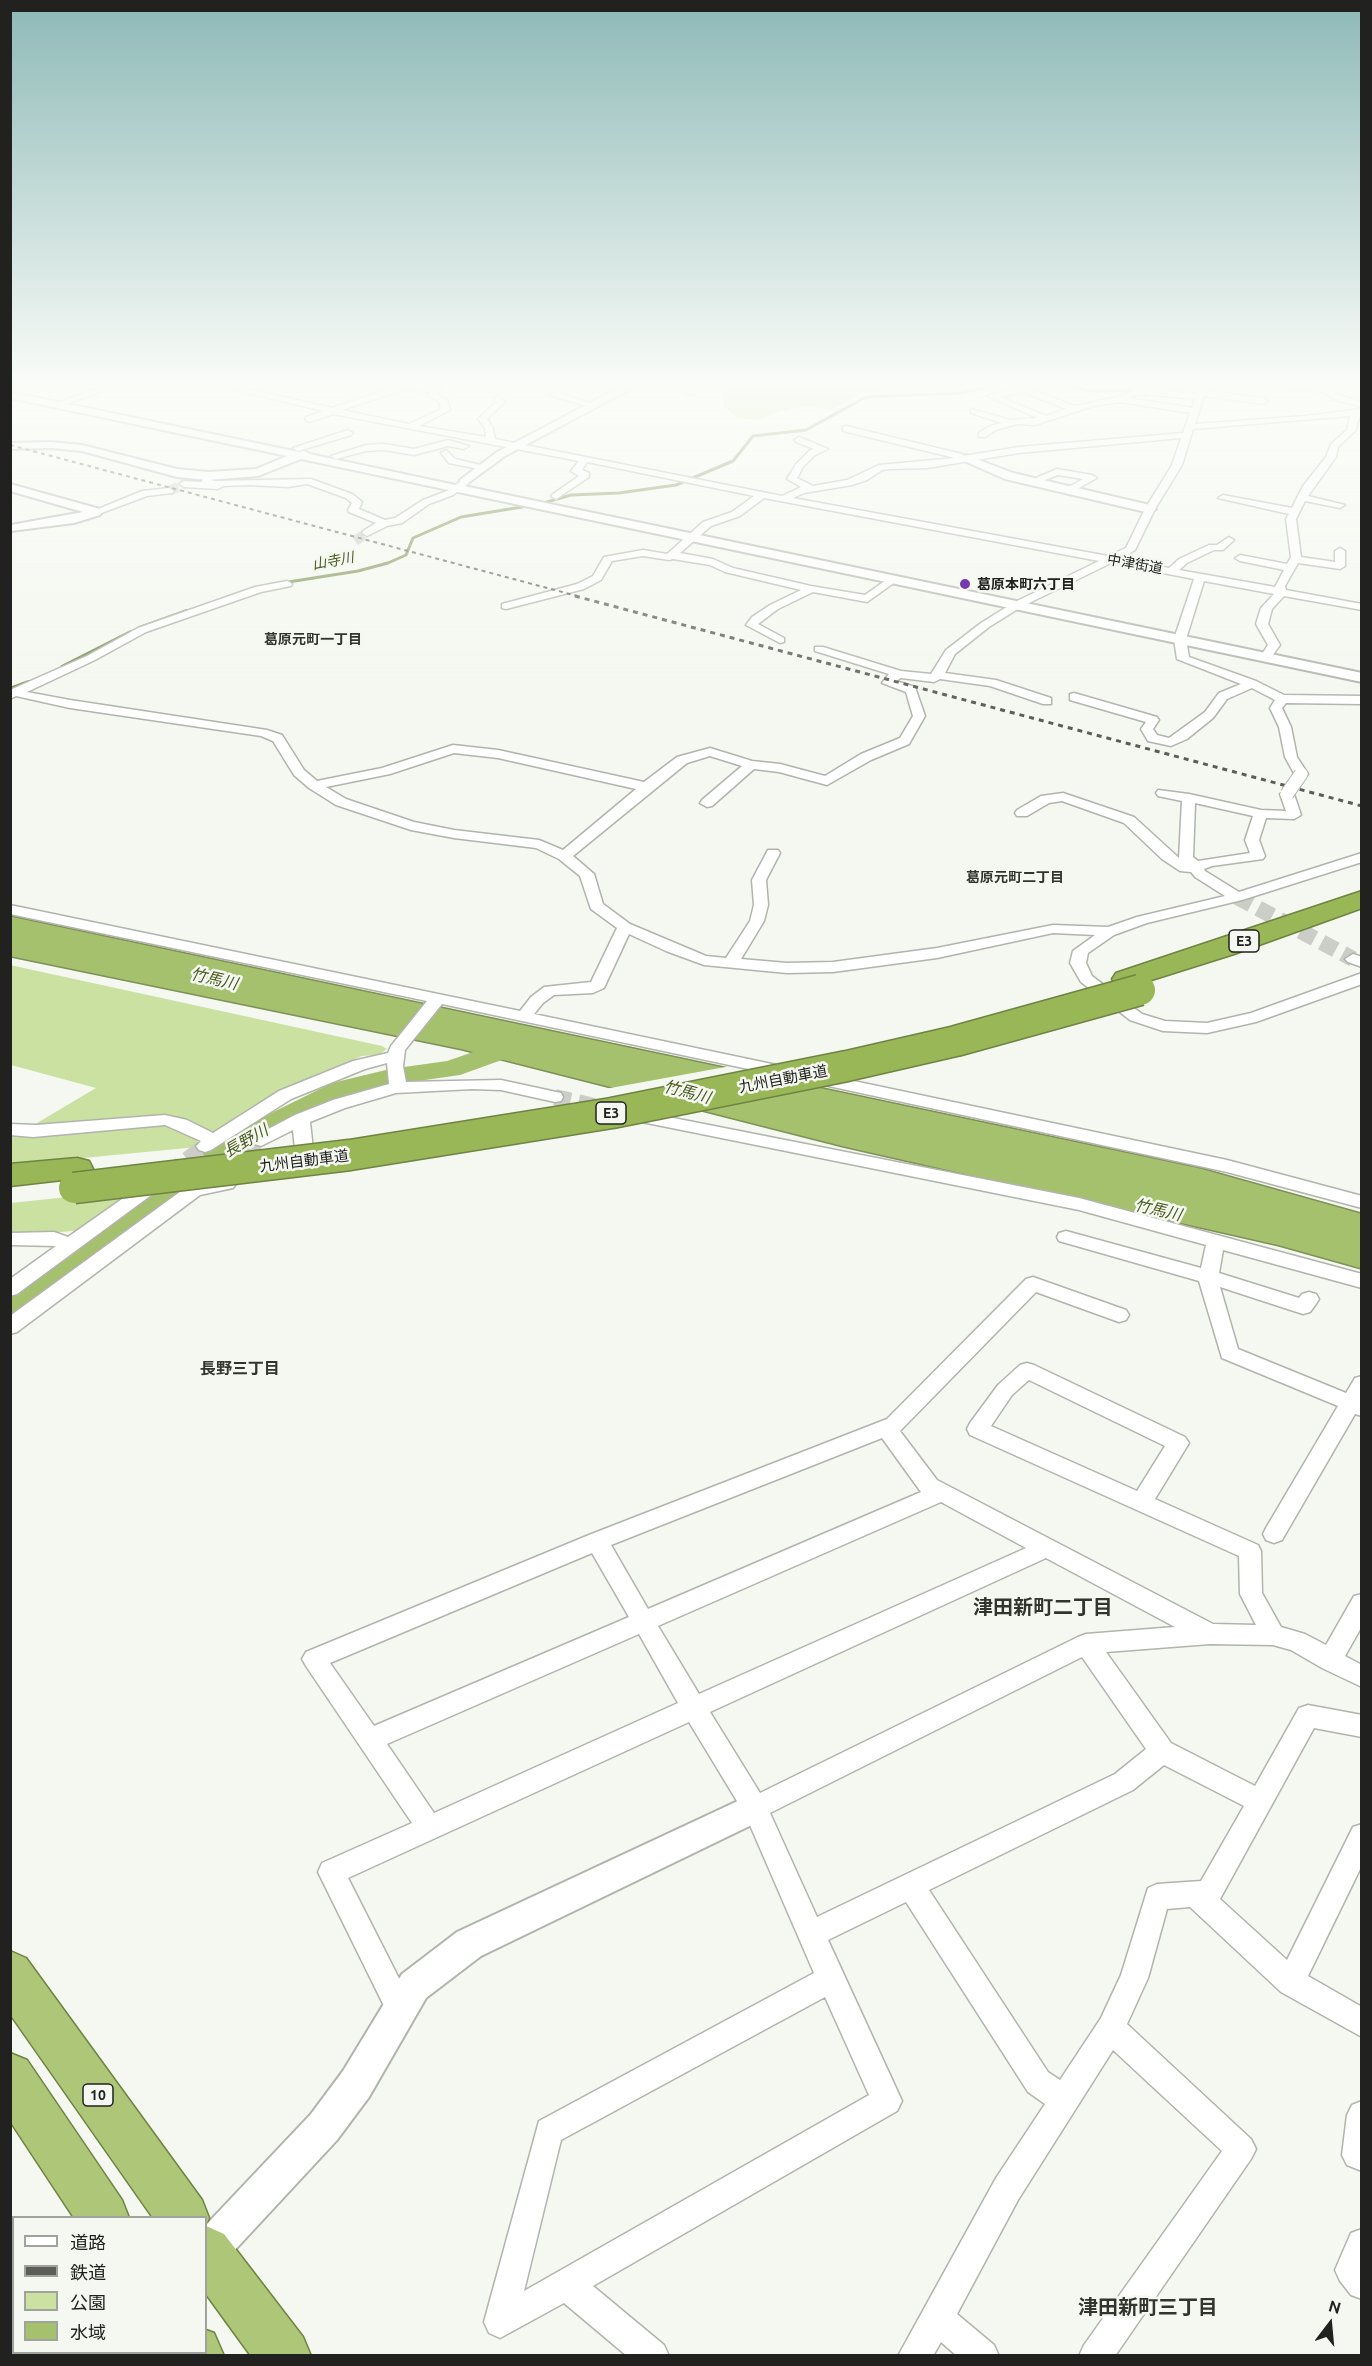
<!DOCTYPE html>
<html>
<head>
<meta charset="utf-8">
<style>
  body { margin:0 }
  #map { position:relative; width:1372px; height:2366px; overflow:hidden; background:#f5f8f0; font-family:Ubuntu,"Noto Sans JP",sans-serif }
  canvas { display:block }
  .frame { position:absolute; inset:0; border:12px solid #21221f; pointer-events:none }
  .legend { position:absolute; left:12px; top:2216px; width:195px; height:138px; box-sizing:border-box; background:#f5f8f0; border:2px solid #a0a29c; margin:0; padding:8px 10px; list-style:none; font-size:18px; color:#21221f }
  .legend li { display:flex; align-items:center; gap:12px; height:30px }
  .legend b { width:30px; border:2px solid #a0a29c }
  .north { position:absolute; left:1300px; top:2294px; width:60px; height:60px; -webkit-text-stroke:4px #f5f8f0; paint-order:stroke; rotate:16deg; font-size:16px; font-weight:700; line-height:24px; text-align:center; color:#21221f }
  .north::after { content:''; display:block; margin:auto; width:21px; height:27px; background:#21221f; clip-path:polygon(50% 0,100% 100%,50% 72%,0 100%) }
</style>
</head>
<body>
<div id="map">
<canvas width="1372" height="2366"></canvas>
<div class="frame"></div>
<ul class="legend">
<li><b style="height:8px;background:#fff"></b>道路</li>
<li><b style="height:8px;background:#5c5d59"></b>鉄道</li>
<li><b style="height:16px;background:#cae1a2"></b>公園</li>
<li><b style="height:16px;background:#a6c16e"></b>水域</li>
</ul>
<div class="north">N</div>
</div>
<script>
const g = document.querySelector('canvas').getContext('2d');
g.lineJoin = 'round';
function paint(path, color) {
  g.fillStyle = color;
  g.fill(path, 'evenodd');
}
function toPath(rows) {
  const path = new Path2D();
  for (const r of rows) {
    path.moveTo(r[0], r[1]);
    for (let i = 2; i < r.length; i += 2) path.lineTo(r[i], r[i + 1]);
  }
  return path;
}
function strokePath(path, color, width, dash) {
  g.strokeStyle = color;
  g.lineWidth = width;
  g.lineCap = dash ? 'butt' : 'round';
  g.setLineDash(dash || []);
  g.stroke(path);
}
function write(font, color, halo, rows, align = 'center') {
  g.font = font + ' Ubuntu,"Noto Sans JP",sans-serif';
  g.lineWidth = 5;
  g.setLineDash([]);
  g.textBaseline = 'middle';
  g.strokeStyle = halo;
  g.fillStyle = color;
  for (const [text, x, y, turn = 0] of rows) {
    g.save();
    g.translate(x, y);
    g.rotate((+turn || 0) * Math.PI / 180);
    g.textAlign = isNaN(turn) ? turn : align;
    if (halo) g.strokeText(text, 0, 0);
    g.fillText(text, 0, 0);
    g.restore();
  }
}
const green = toPath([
  [728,381,876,381,915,385,917,390,863,393,830,410,808,406,780,411,758,420,738,418,724,407,721,394],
  [10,965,382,1046,387,1049,378,1055,362,1056,309,1078,273,1097,217,1134,182,1121,35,1128,37,1123,96,1088,11,1065],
  [161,1124,176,1127,202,1144,197,1147,11,1165,11,1136],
  [143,1189,79,1233,75,1231,11,1235,11,1203]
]);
const water = toPath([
  [11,916,1201,1168,1361,1213,1361,1269,1279,1246,843,1147,462,1050,11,957,11,916]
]);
const pier = toPath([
  [731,1066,815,1083,683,1109,605,1089]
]);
const streamFar1 = toPath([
  [1154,390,1164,387,1168,381],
  [282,583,358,571,388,563,406,555,413,538,461,517,540,504,571,495,619,493,676,485,733,461,753,436,806,430,866,397,963,393,998,384,1048,381,1091,391,1138,390]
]);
const stream = toPath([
  [140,628,187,611],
  [62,667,131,632],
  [10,689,29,682]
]);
const river = toPath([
  [514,1038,524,1040,528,1046,524,1052,460,1075,390,1085,352,1095,271,1135,233,1160,21,1313,10,1316,10,1288,213,1146,251,1123,332,1083,390,1069,447,1061,514,1038]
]);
const minorTunnelFar1 = toPath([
  [169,491,184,484],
  [355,541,367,533]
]);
const minorTunnel = toPath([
  [1237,897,1353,959],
  [555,1097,603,1108],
  [225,1167,261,1140],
  [168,1174,205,1146]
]);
const minor = toPath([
  [116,381,128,381,59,407,52,405,116,381],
  [198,381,213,381,332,408,405,383,429,387,436,381,445,381,439,386,442,389,437,394,447,399,450,410,419,426,486,437,485,428,478,419,496,402,494,398,498,395,505,402,487,419,493,428,495,439,782,496,801,487,787,479,796,464,809,451,814,449,796,442,794,440,799,437,828,449,815,455,803,467,797,478,813,486,847,480,879,465,955,458,843,431,843,427,846,426,962,454,963,456,1019,447,1183,433,1190,413,1120,402,1093,406,1035,425,1017,424,996,430,985,437,979,437,979,433,990,426,1002,423,971,413,971,409,1011,420,1037,418,987,396,1024,386,1074,406,1118,397,1134,390,1108,381,1121,381,1152,389,1196,394,1201,381,1209,381,1206,391,1264,398,1268,401,1264,404,1204,396,1195,424,1305,416,1362,409,1355,431,1338,447,1336,457,1308,496,1345,505,1340,508,1305,501,1296,519,1301,557,1335,562,1335,551,1340,548,1345,551,1345,566,1340,569,1298,563,1285,586,1286,590,1362,604,1362,610,1284,596,1272,609,1268,624,1280,645,1270,659,1266,661,1260,657,1268,645,1256,624,1261,608,1274,594,1204,581,1186,639,1189,657,1256,681,1284,695,1362,696,1362,704,1286,703,1282,708,1291,727,1297,757,1308,774,1306,777,1296,777,1285,757,1279,727,1270,708,1275,700,1252,688,1227,699,1213,718,1187,739,1171,746,1148,741,1141,729,1146,722,1070,700,1070,694,1074,693,1157,717,1159,720,1153,729,1157,735,1169,738,1205,712,1219,693,1241,684,1177,659,1174,639,1194,579,1111,563,1021,607,989,627,955,654,945,673,996,680,1051,698,1051,704,1043,704,990,686,940,679,934,682,901,678,896,681,915,687,925,716,909,744,871,760,827,785,779,772,754,769,712,806,707,807,700,803,702,800,742,766,710,756,687,763,573,856,594,874,603,904,630,924,706,956,726,958,750,921,754,905,752,880,768,850,778,850,780,853,766,880,768,905,764,921,741,959,787,963,833,962,937,948,1053,925,1108,927,1137,917,1225,896,1195,877,1191,872,1180,871,1162,859,1124,823,1062,801,1049,803,1027,816,1017,816,1015,813,1017,810,1041,796,1063,793,1134,817,1179,858,1182,801,1158,796,1156,793,1158,790,1189,794,1261,810,1286,811,1280,794,1287,790,1294,794,1301,815,1294,819,1266,818,1259,840,1265,856,1263,859,1212,866,1204,869,1205,871,1239,892,1362,853,1362,862,1242,900,1147,923,1114,935,1088,953,1086,963,1092,976,1142,1014,1165,1021,1207,1023,1251,1013,1362,973,1362,984,1256,1022,1207,1033,1163,1031,1130,1020,1081,982,1070,963,1073,951,1095,935,1053,933,937,958,833,972,787,973,704,965,666,951,629,934,604,988,593,993,554,995,543,1003,534,1014,786,1067,794,1072,792,1076,786,1077,442,1004,405,1050,403,1066,406,1082,501,1080,561,1093,563,1097,561,1101,555,1102,501,1090,472,1089,396,1093,345,1108,310,1122,315,1168,312,1172,306,1174,300,1172,297,1168,293,1130,261,1146,255,1144,252,1140,255,1136,295,1115,333,1100,389,1084,387,1063,365,1069,291,1099,211,1150,205,1152,199,1150,196,1146,201,1141,165,1125,33,1137,10,1135,10,1124,36,1125,165,1115,187,1120,213,1133,279,1091,353,1061,388,1053,391,1046,427,1001,10,914,10,905,520,1011,531,997,544,987,591,982,617,928,591,909,580,876,559,859,536,848,454,838,411,830,336,805,309,788,294,775,273,741,261,736,70,708,16,696,12,698,10,690,87,656,138,628,255,587,287,581,292,584,291,586,261,592,146,632,95,660,27,692,70,700,267,730,282,735,304,770,317,781,382,768,453,745,498,750,644,782,677,757,710,748,752,761,780,764,825,776,861,754,900,738,913,716,906,692,882,683,889,674,815,651,815,647,823,647,901,671,931,674,946,650,981,623,1013,603,1099,561,764,498,740,516,711,526,680,553,713,559,733,568,811,586,865,595,889,578,893,577,898,580,867,602,813,592,778,609,758,624,784,638,784,642,780,643,746,625,752,617,770,605,801,590,725,572,710,565,673,559,669,560,643,556,612,561,601,580,584,589,506,609,502,608,502,604,577,584,593,576,604,557,643,550,667,554,703,522,732,512,754,496,587,462,582,470,589,473,589,477,556,499,551,496,553,494,579,476,571,471,579,461,333,414,309,422,305,419,306,417,323,411,198,381],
  [406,389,427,392,432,390,428,395,439,402,441,409,409,424,342,410,406,389],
  [1023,392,1066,409,1046,416,1000,397,1023,392],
  [1136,395,1152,395,1195,399,1192,408,1129,398,1136,395],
  [1350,416,1347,430,1331,444,1326,457,1303,486,1292,508,1223,495,1218,498,1289,514,1286,519,1291,557,1287,564,1240,555,1235,558,1240,561,1284,570,1275,587,1179,570,1187,563,1214,550,1223,550,1234,540,1229,537,1217,545,1209,545,1179,559,1169,568,1120,559,1135,550,1155,509,1182,465,1193,429,1350,416],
  [1181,438,1172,465,1145,509,1126,548,1108,556,793,498,804,493,852,485,867,480,882,470,890,469,927,468,1019,453,1181,438],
  [454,753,498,758,636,789,563,850,539,840,454,830,414,822,346,799,326,787,390,774,454,753],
  [1195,803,1253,816,1245,840,1250,853,1198,861,1193,857,1195,803],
  [521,381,529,381,531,384,524,386,521,381],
  [572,381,582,381,561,394,593,404,593,408,550,395,572,381],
  [585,381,606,381,635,387,631,390,585,381],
  [701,381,710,381,694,394,688,394,688,390,701,381],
  [1235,381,1263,381,1326,387,1339,395,1362,402,1362,407,1333,399,1324,392,1239,384,1235,381],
  [348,430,353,433,351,435,298,451,293,448,348,430],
  [448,440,469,446,464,449,448,446,414,455,384,450,366,451,336,459,331,456,366,445,384,444,414,449,448,440],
  [446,450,455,459,489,467,484,470,449,463,441,453,446,450],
  [1057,469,1092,475,1097,478,1068,494,1063,491,1065,489,1083,479,1058,475,1032,485,1027,482,1057,469],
  [208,473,211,474,211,480,214,481,311,479,352,494,362,502,359,509,385,520,395,518,423,500,447,491,461,481,469,483,453,495,429,504,402,523,387,526,367,536,362,533,363,531,376,523,349,512,348,510,352,503,346,498,307,484,288,487,249,485,223,486,218,489,184,487,179,484,184,481,202,482,203,476,208,473],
  [169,488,174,491,172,493,147,496,96,515,91,512,142,491,169,488],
  [1353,954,1362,957,1362,967,1348,962,1345,959,1353,954],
  [816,1073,1227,1160,1362,1196,1362,1208,1227,1172,810,1082,808,1078,810,1074,816,1073],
  [643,1112,1079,1198,1362,1274,1362,1288,1223,1250,1219,1273,1299,1298,1302,1294,1309,1292,1316,1294,1319,1299,1316,1304,1310,1312,1303,1314,1220,1287,1238,1349,1346,1393,1355,1378,1362,1376,1362,1416,1355,1414,1282,1540,1274,1543,1266,1540,1263,1534,1266,1528,1338,1406,1222,1358,1199,1281,1059,1241,1057,1237,1059,1233,1066,1231,1201,1268,1206,1245,1079,1210,637,1121,634,1117,637,1113,643,1112],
  [204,1177,212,1181,227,1178,233,1180,236,1184,233,1188,200,1195,17,1332,10,1334,10,1316,188,1186,204,1177],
  [148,1183,154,1185,157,1189,154,1193,17,1294,10,1296,10,1279,56,1246,10,1245,10,1233,54,1232,68,1237,142,1185,148,1183],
  [1033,1277,1126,1310,1129,1315,1126,1320,1119,1322,1036,1292,900,1431,937,1480,1213,1624,1256,1625,1240,1594,1239,1556,970,1435,967,1429,970,1423,998,1385,1020,1365,1027,1363,1034,1365,1185,1437,1189,1443,1155,1499,1258,1545,1261,1551,1262,1593,1281,1627,1305,1634,1326,1645,1354,1596,1362,1594,1362,1626,1345,1656,1362,1665,1362,1687,1322,1668,1291,1650,1273,1645,1210,1644,1106,1652,1171,1743,1255,1786,1299,1708,1308,1705,1362,1715,1362,1737,1314,1728,1220,1899,1287,1960,1353,1827,1362,1824,1362,1865,1308,1976,1362,2007,1362,2037,1281,1992,1190,1907,1167,1909,1148,1978,1127,2024,1251,2139,1256,2149,1251,2159,1115,2356,1079,2356,1084,2345,1222,2151,1113,2050,1018,2200,957,2314,994,2345,999,2356,957,2356,941,2342,933,2356,898,2356,996,2178,1045,2104,1028,2092,906,1902,828,1940,902,2101,897,2111,593,2286,664,2345,669,2356,627,2356,564,2303,500,2338,489,2333,484,2322,539,2121,814,1973,746,1816,689,1722,348,1878,414,2008,410,2018,400,2022,390,2018,318,1872,322,1863,412,1823,306,1666,302,1659,306,1652,589,1535,887,1419,1026,1279,1033,1277],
  [1029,1380,1165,1446,1137,1491,991,1426,1012,1395,1029,1380],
  [882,1438,921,1492,648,1609,611,1545,882,1438],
  [941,1502,1026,1548,699,1694,658,1626,941,1502],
  [592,1553,629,1617,374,1726,330,1663,592,1553],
  [1046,1558,1175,1627,1086,1634,1078,1637,760,1793,710,1712,1046,1558],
  [639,1634,678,1703,434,1813,387,1744,639,1634],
  [1082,1657,1146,1749,1115,1774,817,1917,770,1813,1082,1657],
  [1164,1765,1244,1806,1201,1881,1157,1884,1148,1888,1121,1975,1101,2018,1060,2080,1048,2072,929,1890,1133,1790,1164,1765],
  [825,1997,869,2095,524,2291,561,2140,825,1997],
  [1362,2101,1362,2171,1347,2165,1342,2155,1347,2115,1352,2105,1362,2101],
  [1362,2229,1362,2299,1351,2295,1340,2281,1335,2270,1351,2233,1362,2229],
  [80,2352,115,2352,114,2356,79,2356,80,2352]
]);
const tertiary = toPath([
  [632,381,645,381,505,456,464,486,1362,673,1362,682,301,459,258,476,208,480,177,477,82,451,51,448,10,449,10,443,51,442,82,445,177,469,208,472,256,469,287,456,10,398,10,392,299,452,304,451,310,454,460,486,460,480,497,452,632,381],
  [966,455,1013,473,1154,506,1156,509,1150,513,1005,479,962,460,962,456,966,455],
  [10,484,100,509,102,512,100,515,74,523,11,531,11,525,83,512,10,491,10,484],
  [755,1793,766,1798,771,1808,766,1818,481,1956,426,1998,369,2097,337,2140,220,2266,206,2271,206,2225,311,2114,343,2071,402,1974,457,1932,755,1793]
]);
const trunk = toPath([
  [10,1951,26,1958,202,2200,209,2218,206,2226,224,2234,303,2337,311,2356,251,2356,206,2294,206,2218,153,2218,10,2014,10,1951],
  [10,2053,27,2060,122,2200,129,2218,74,2218,10,2121,10,2053],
  [206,2330,214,2333,224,2356,170,2356,169,2352,206,2352,206,2330]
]);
const motorway = toPath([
  [1362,891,1362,908,1234,954,1126,988,1116,985,1112,979,1116,973,1362,891],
  [77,1158,89,1161,93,1169,89,1177,10,1186,10,1164,77,1158]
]);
const railFar1 = toPath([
  [10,445,581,597]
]);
const rail = toPath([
  [575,596,1362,806]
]);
const minorBridge = toPath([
  [1287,794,1301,774]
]);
const motorwayBridge = toPath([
  [74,1188,350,1155,612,1113,847,1066,956,1041,1140,990]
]);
const markers = [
  [965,584,6,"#763ab0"]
];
const farWaternames = [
  ["山寺川",333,561,-11]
];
const farStreetnames = [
  ["中津街道",1135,564,10]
];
const farPoinames = [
  ["葛原本町六丁目",977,584]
];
const farNeighbourhoodnames = [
  ["葛原元町一丁目",313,639],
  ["葛原元町二丁目",1015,877]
];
const shields = [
  [1244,941,30],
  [611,1113,30],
  [98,2095,30]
];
const shieldNames = [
  ["E3",1244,941],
  ["E3",611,1113],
  ["10",98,2095]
];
const streetNames = [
  ["九州自動車道",783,1079,-11],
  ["九州自動車道",304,1161,-7]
];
const waterNames = [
  ["竹馬川",214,979,13],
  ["竹馬川",687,1092,15],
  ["長野川",246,1141,-30],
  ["竹馬川",1158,1210,13]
];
const neighbourhoodNames = [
  ["長野三丁目",240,1369]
];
const nearNeighbourhoodnames = [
  ["津田新町二丁目",1043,1607],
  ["津田新町三丁目",1148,2307]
];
paint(green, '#cae1a2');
paint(water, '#a6c16e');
strokePath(water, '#7e9156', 1.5);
paint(pier, '#f5f8f0');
strokePath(streamFar1, '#7e9156', 3);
strokePath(stream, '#7e9156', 4);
paint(river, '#a6c16e');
strokePath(minorTunnelFar1, '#cbcdc6', 10, [10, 4.5]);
strokePath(minorTunnel, '#cbcdc6', 16, [16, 8]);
strokePath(minor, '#b1b4ac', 3);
strokePath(tertiary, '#b1b4ac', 4);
strokePath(trunk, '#6f8343', 3);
strokePath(motorway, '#6f8343', 3);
paint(minor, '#fff');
paint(tertiary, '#fff');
paint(trunk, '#aec678');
paint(motorway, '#99b757');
strokePath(railFar1, '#5c5d59', 2, [4, 4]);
strokePath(rail, '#5c5d59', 3, [5, 5]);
strokePath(minorBridge, '#b1b4ac', 15, []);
strokePath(motorwayBridge, '#6f8343', 33, []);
strokePath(minorBridge, '#fff', 13);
strokePath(motorwayBridge, '#99b757', 30);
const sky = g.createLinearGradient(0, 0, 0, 712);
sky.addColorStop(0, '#8db9b7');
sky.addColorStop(0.54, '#fafcf8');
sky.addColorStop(1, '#fafcf800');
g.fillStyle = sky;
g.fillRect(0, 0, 1372, 712);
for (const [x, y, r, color] of markers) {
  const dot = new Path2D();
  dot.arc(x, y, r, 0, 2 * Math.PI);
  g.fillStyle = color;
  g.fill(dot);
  strokePath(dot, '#f5f8f0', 2);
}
write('italic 14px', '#495a1f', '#f5f8f0', farWaternames);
write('14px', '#21221f', '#f5f8f0', farStreetnames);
write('bold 14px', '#21221f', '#f5f8f0', farPoinames, 'left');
write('bold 14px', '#32352e', '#f5f8f0', farNeighbourhoodnames);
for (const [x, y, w] of shields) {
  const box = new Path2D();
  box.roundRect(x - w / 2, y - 11, w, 22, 4.5);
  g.fillStyle = '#f5f8f0';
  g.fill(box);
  strokePath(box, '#21221f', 1.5);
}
write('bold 14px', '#21221f', null, shieldNames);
write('15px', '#21221f', '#f5f8f0', streetNames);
write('italic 16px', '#495a1f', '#f5f8f0', waterNames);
write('bold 16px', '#32352e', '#f5f8f0', neighbourhoodNames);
write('bold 20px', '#32352e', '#f5f8f0', nearNeighbourhoodnames);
</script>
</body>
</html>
